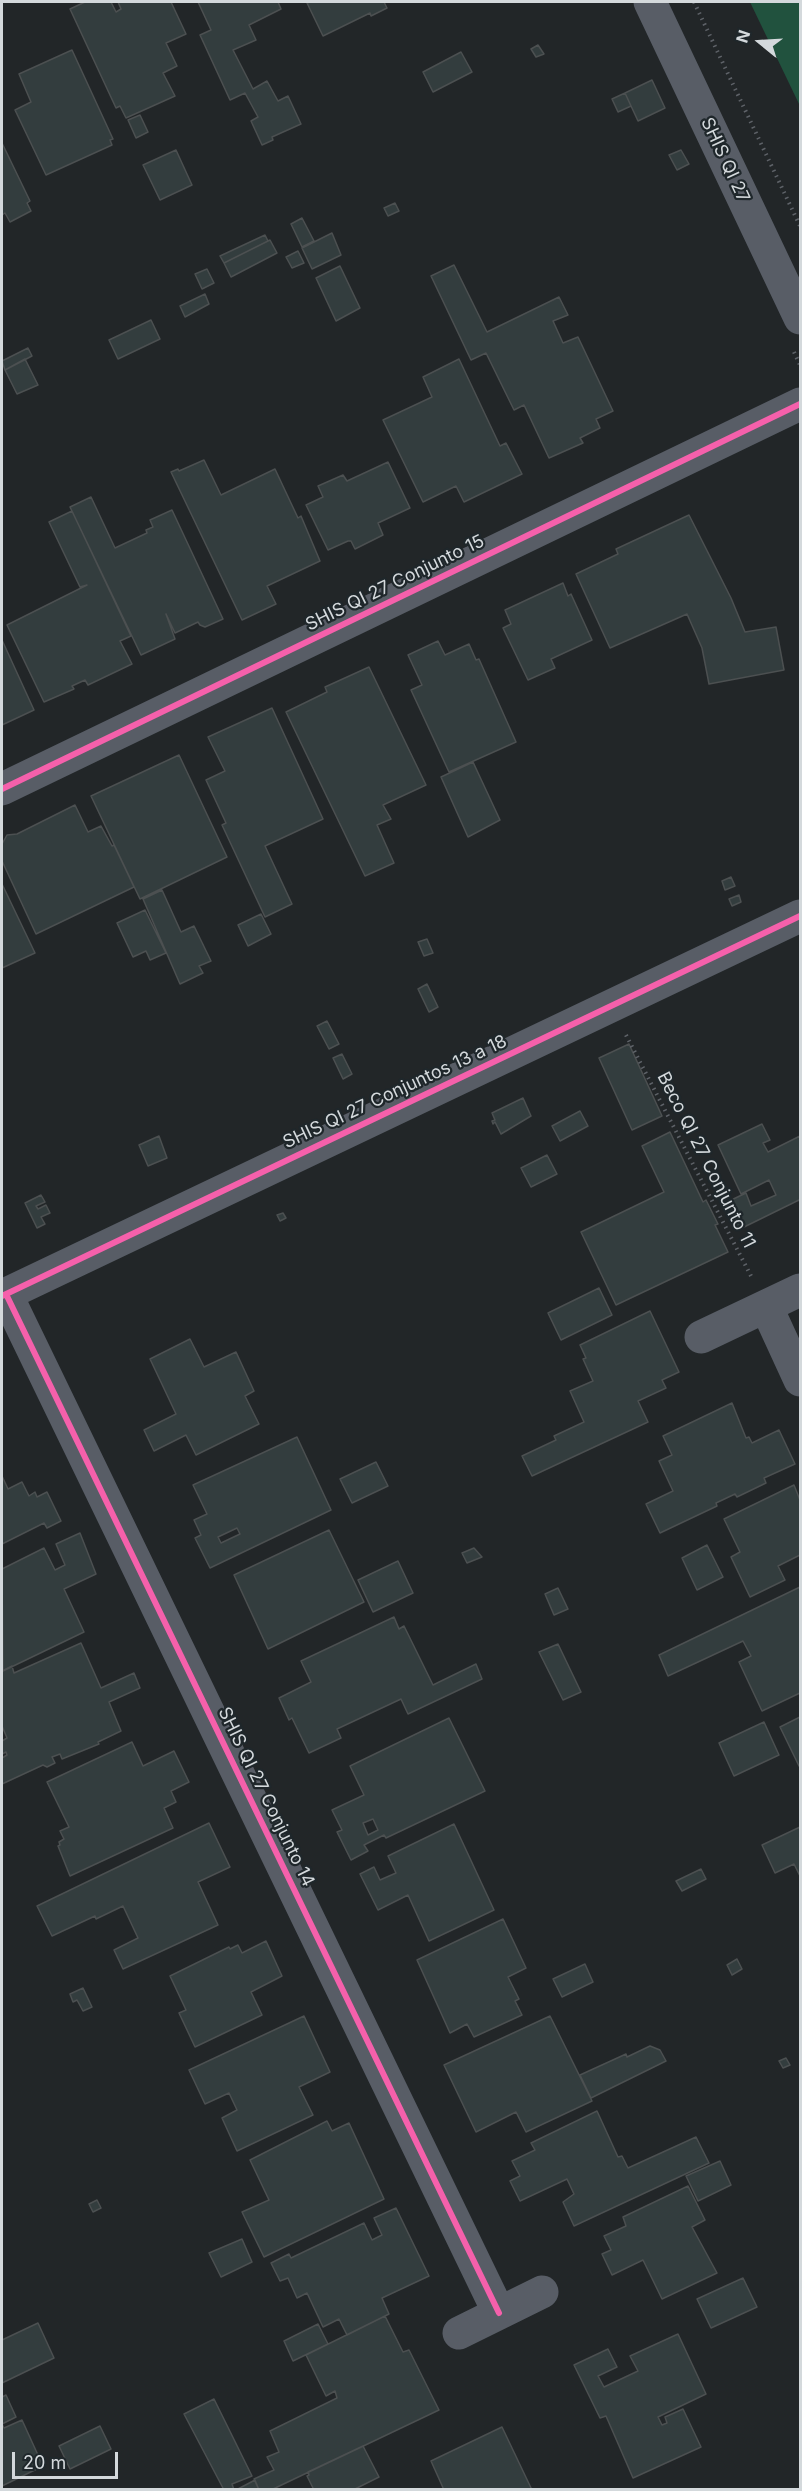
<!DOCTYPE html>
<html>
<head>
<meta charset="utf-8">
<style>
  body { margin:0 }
  #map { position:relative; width:802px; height:2491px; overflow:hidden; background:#222628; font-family:Inter,sans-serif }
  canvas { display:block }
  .frame { position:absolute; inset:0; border:3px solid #d4d9dc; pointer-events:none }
  .north { position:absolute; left:730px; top:12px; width:60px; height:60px; -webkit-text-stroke:4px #1f272b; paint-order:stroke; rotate:288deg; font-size:16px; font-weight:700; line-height:24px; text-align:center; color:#d4d9dc }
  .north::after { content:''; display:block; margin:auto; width:21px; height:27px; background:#d4d9dc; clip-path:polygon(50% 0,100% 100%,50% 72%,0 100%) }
  .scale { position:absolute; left:12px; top:2452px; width:106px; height:27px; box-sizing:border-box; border:3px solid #d4d9dc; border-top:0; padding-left:8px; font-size:18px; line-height:21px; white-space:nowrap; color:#d4d9dc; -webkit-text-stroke:4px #1f272b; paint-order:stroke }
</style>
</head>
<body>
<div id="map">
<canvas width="802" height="2491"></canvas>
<div class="frame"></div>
<div class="north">N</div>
<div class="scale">20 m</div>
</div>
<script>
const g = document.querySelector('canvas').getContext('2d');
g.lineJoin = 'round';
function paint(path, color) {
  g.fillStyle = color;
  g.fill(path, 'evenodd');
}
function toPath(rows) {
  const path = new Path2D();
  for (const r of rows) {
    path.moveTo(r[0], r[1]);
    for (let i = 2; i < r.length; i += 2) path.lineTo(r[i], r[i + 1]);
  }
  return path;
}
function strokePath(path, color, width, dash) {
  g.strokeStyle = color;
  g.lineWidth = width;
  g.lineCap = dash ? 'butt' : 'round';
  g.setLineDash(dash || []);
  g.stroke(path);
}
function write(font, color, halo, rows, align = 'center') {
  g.font = font + ' Inter,sans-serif';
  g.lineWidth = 4.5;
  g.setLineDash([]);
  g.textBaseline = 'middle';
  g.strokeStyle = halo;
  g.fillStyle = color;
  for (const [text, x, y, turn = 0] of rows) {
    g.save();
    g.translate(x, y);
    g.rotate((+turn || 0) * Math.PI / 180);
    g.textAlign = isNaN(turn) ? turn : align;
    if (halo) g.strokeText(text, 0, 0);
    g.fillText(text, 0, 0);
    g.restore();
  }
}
const green = toPath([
  [750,2,800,2,800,106]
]);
const building = toPath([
  [85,2,111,2,116,12,121,9,118,2,171,2,186,34,166,43,177,66,163,73,175,96,126,118,120,106,116,108,70,9,85,2],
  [198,2,278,2,281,9,249,25,256,40,233,50,253,89,267,81,278,101,288,96,301,124,272,137,273,140,262,145,251,121,258,117,245,93,230,100,200,35,211,30,198,2],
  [310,2,384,2,387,8,371,16,370,13,323,36,307,3,310,2],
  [538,45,544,54,536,57,531,49,538,45],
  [72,50,113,139,110,140,112,145,46,175,15,110,31,102,19,74,72,50],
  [461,52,472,72,433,92,423,72,461,52],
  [652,80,665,108,638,121,625,93,652,80],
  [625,93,631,106,618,112,612,99,625,93],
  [140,115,148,132,136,138,128,120,140,115],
  [2,143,30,201,27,203,31,211,10,222,5,213,2,215,2,143],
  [176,150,192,185,160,200,143,165,176,150],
  [681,150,689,164,677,170,669,155,681,150],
  [395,203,399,211,388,216,384,208,395,203],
  [302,218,314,241,302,247,291,224,302,218],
  [332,233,341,255,312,269,302,248,332,233],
  [265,235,268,241,224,263,220,256,265,235],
  [270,240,277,253,231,277,224,263,270,240],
  [298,251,304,263,292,268,286,257,298,251],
  [454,265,487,332,559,297,568,315,553,321,563,343,578,337,613,411,596,419,600,428,580,438,583,443,549,458,524,405,514,410,486,353,471,360,431,276,454,265],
  [340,266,360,308,336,321,316,278,340,266],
  [207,269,214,283,202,289,195,274,207,269],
  [205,294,209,304,185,317,180,306,205,294],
  [151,320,160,339,118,359,109,340,151,320],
  [28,348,32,356,5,370,2,361,28,348],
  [25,359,38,385,17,394,5,370,25,359],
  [459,359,500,446,506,443,522,474,464,502,456,486,423,502,383,420,432,397,423,377,459,359],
  [204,460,221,495,275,469,298,518,301,516,320,561,267,586,276,604,242,620,171,472,178,469,179,471,204,460],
  [388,462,410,508,378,523,383,535,355,549,351,541,348,541,328,550,306,505,323,497,318,486,343,475,347,481,388,462],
  [91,497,115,548,147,533,146,530,153,527,150,520,172,510,223,619,205,627,200,625,198,622,175,633,166,614,175,639,141,655,70,507,91,497],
  [72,511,131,636,120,641,132,664,88,685,85,680,72,686,74,689,44,702,7,625,87,585,80,587,49,522,72,511],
  [689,515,731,598,745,632,776,627,784,670,709,684,702,648,687,614,610,648,576,574,618,554,616,549,689,515],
  [563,583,568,596,571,594,592,640,551,659,555,668,528,680,503,628,511,624,505,610,563,583],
  [2,640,34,710,2,725,2,640],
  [438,641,445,655,469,644,476,660,479,659,516,742,449,772,411,690,422,685,408,655,438,641],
  [369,667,426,785,383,805,391,819,377,825,394,863,365,876,286,712,327,692,325,687,369,667],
  [272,708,323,819,265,846,292,904,265,917,222,825,226,823,206,780,225,771,208,737,272,708],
  [179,755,227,857,140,899,91,796,179,755],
  [473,762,500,820,468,837,441,777,473,762],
  [75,805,88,832,101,826,112,846,114,845,134,887,36,934,2,861,2,844,7,835,17,834,75,805],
  [731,877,735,886,725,890,722,881,731,877],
  [2,884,35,953,2,968,2,884],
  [162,890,181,932,194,926,211,961,199,966,203,973,180,984,143,899,162,890],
  [739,895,741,902,732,906,729,899,739,895],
  [145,910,166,953,150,960,146,951,133,957,117,923,145,910],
  [261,914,271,934,248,946,238,925,261,914],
  [427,939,433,953,424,956,418,942,427,939],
  [427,984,438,1007,429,1012,418,989,427,984],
  [327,1021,339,1044,329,1049,317,1026,327,1021],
  [629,1044,662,1116,632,1130,599,1058,629,1044],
  [342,1054,352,1074,343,1079,333,1058,342,1054],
  [523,1098,531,1116,501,1134,495,1122,493,1124,492,1121,495,1120,492,1113,523,1098],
  [580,1111,588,1126,560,1141,552,1126,580,1111],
  [762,1124,770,1140,763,1143,768,1152,800,1136,800,1202,799,1200,738,1230,725,1203,746,1193,751,1206,776,1195,769,1180,741,1194,718,1145,762,1124],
  [670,1132,703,1202,706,1200,718,1224,715,1225,728,1252,616,1305,581,1232,664,1192,642,1146,670,1132],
  [159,1136,167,1158,148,1166,139,1145,159,1136],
  [547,1155,557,1174,531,1187,521,1168,547,1155],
  [41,1195,45,1202,36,1206,38,1209,46,1205,50,1213,41,1217,45,1224,37,1228,25,1203,41,1195],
  [283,1213,286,1218,280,1221,277,1215,283,1213],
  [599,1288,612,1315,561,1340,548,1313,599,1288],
  [650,1311,679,1372,662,1380,666,1388,638,1401,648,1422,532,1476,522,1456,556,1440,554,1436,584,1422,570,1391,593,1381,583,1359,586,1358,580,1345,650,1311],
  [190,1339,204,1367,236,1352,254,1391,245,1396,259,1424,196,1455,186,1435,154,1451,144,1430,176,1414,150,1359,190,1339],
  [732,1403,746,1438,749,1437,752,1443,779,1430,795,1464,764,1478,766,1483,737,1497,735,1494,716,1503,717,1506,660,1533,646,1504,673,1491,659,1461,672,1455,663,1436,732,1403],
  [297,1437,331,1510,210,1568,195,1538,201,1535,194,1520,207,1514,193,1485,297,1437],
  [237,1528,240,1534,221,1543,218,1537,237,1528],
  [376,1462,388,1486,352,1503,340,1479,376,1462],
  [2,1476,8,1489,22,1482,29,1496,35,1492,37,1497,47,1492,61,1521,47,1528,44,1523,2,1544,2,1476],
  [794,1485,800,1500,800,1555,778,1566,785,1580,750,1597,731,1557,740,1552,724,1519,794,1485],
  [329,1530,364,1602,268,1649,234,1575,329,1530],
  [80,1533,96,1574,64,1589,84,1632,3,1671,2,1569,44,1548,55,1570,65,1565,56,1544,80,1533],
  [707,1545,723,1577,697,1590,682,1558,707,1545],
  [474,1548,482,1557,467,1563,462,1553,474,1548],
  [398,1561,413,1593,373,1612,358,1580,398,1561],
  [800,1587,800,1693,762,1711,739,1662,751,1656,743,1641,668,1676,659,1655,800,1587],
  [558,1588,568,1609,554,1615,545,1594,558,1588],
  [394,1617,399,1629,404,1626,433,1685,476,1664,482,1679,408,1714,401,1699,337,1729,341,1738,309,1753,292,1718,289,1720,279,1698,311,1682,301,1661,394,1617],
  [81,1643,101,1688,134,1673,140,1688,109,1702,121,1731,98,1742,99,1744,62,1759,60,1754,52,1757,55,1763,47,1767,43,1765,2,1784,2,1758,7,1755,6,1752,2,1754,2,1741,7,1738,2,1726,2,1671,12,1666,14,1673,81,1643],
  [558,1644,581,1692,563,1700,539,1652,558,1644],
  [800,1717,800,1765,799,1766,780,1727,800,1717],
  [449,1718,485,1791,386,1838,384,1835,364,1845,368,1851,351,1860,337,1832,342,1830,332,1810,364,1795,350,1766,449,1718],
  [373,1819,378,1830,368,1835,363,1823,373,1819],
  [764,1722,779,1755,734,1776,719,1743,764,1722],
  [132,1742,143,1766,174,1751,189,1782,171,1791,176,1802,164,1808,173,1828,70,1876,58,1846,60,1845,59,1842,64,1839,60,1831,69,1827,47,1782,132,1742],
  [209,1823,230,1867,198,1882,218,1925,123,1969,114,1950,138,1938,123,1906,96,1919,95,1916,52,1936,37,1906,209,1823],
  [454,1824,494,1910,429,1941,408,1895,378,1910,360,1874,374,1867,380,1880,396,1873,388,1856,454,1824],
  [800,1827,800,1876,794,1864,775,1873,762,1845,800,1827],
  [701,1869,706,1879,682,1891,676,1881,701,1869],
  [503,1919,526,1968,508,1977,519,1999,515,2001,522,2015,474,2037,467,2024,450,2033,417,1960,503,1919],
  [266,1941,282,1976,251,1992,262,2015,195,2047,179,2013,186,2010,170,1976,229,1947,230,1949,238,1945,242,1953,266,1941],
  [737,1959,742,1969,732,1975,727,1965,737,1959],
  [585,1964,593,1982,562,1997,553,1979,585,1964],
  [83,1988,92,2007,83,2011,77,2000,73,2002,70,1994,83,1988],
  [304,2016,330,2072,299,2087,313,2115,237,2151,222,2118,237,2110,229,2093,205,2104,189,2070,304,2016],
  [550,2016,592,2101,526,2132,516,2112,476,2132,444,2065,550,2016],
  [650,2046,660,2050,666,2061,591,2098,580,2075,626,2054,627,2057,650,2046],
  [786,2058,790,2065,783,2068,779,2061,786,2058],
  [597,2111,618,2157,622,2156,628,2168,696,2137,709,2163,574,2226,563,2202,574,2194,567,2179,520,2201,510,2181,520,2176,512,2161,535,2150,531,2143,597,2111],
  [327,2121,332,2131,349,2123,384,2199,264,2257,242,2212,269,2200,250,2160,327,2121],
  [720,2161,731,2185,698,2201,686,2176,720,2161],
  [688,2186,705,2220,692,2227,717,2273,662,2299,643,2260,612,2275,602,2254,611,2250,604,2236,626,2226,623,2217,688,2186],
  [97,2200,101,2208,93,2212,89,2204,97,2200],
  [396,2208,429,2276,382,2298,389,2314,347,2335,339,2319,323,2327,307,2293,297,2298,288,2278,280,2281,271,2263,289,2254,291,2258,364,2223,372,2240,382,2235,374,2218,396,2208],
  [242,2239,252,2262,221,2277,209,2253,242,2239],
  [743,2278,757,2307,711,2328,697,2299,743,2278],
  [385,2316,403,2352,409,2350,439,2410,271,2490,259,2490,254,2479,274,2470,267,2457,279,2452,270,2431,337,2398,335,2391,326,2396,306,2355,385,2316],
  [38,2323,54,2358,2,2383,2,2340,38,2323],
  [318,2324,328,2344,293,2361,284,2341,318,2324],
  [678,2334,706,2394,658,2417,662,2425,667,2423,665,2417,683,2409,701,2447,633,2478,606,2416,600,2418,574,2365,608,2349,617,2367,598,2376,604,2387,638,2371,630,2356,678,2334],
  [6,2395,16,2417,2,2424,4,2428,22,2420,43,2466,2,2486,2,2397,6,2395],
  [214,2399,252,2476,232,2484,234,2490,224,2490,184,2414,214,2399],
  [100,2426,111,2449,70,2469,59,2446,100,2426],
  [502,2427,532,2490,444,2490,431,2461,502,2427],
  [363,2446,379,2477,353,2490,314,2490,307,2476,309,2475,308,2472,363,2446],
  [255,2480,259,2490,236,2490,255,2480]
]);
const path = toPath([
  [694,2,800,226],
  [794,352,800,365],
  [626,1035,751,1276]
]);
const minor = toPath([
  [650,2,800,318],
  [2,789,800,404],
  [6,1294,499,2313],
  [2,1296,800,916],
  [766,1306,800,1380],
  [701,1337,800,1290],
  [459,2333,542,2292]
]);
const cycleway = toPath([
  [2,789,800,404],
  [6,1294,499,2313],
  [2,1296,800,916]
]);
const streetNames = [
  ["SHIS QI 27",725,160,65],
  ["SHIS QI 27 Conjunto 15",395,583,-26],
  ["SHIS QI 27 Conjuntos 13 a 18",395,1092,-25],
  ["Beco QI 27 Conjunto 11",706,1160,63],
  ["SHIS QI 27 Conjunto 14",266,1797,64]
];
paint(green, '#21523e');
paint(building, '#333d3e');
strokePath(building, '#4c5051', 1.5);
strokePath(path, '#5e6268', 4, [1.5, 4.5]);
strokePath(minor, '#585d66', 33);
strokePath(cycleway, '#f560ab', 6);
write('18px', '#d4d9dc', '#1f272b', streetNames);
</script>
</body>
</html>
